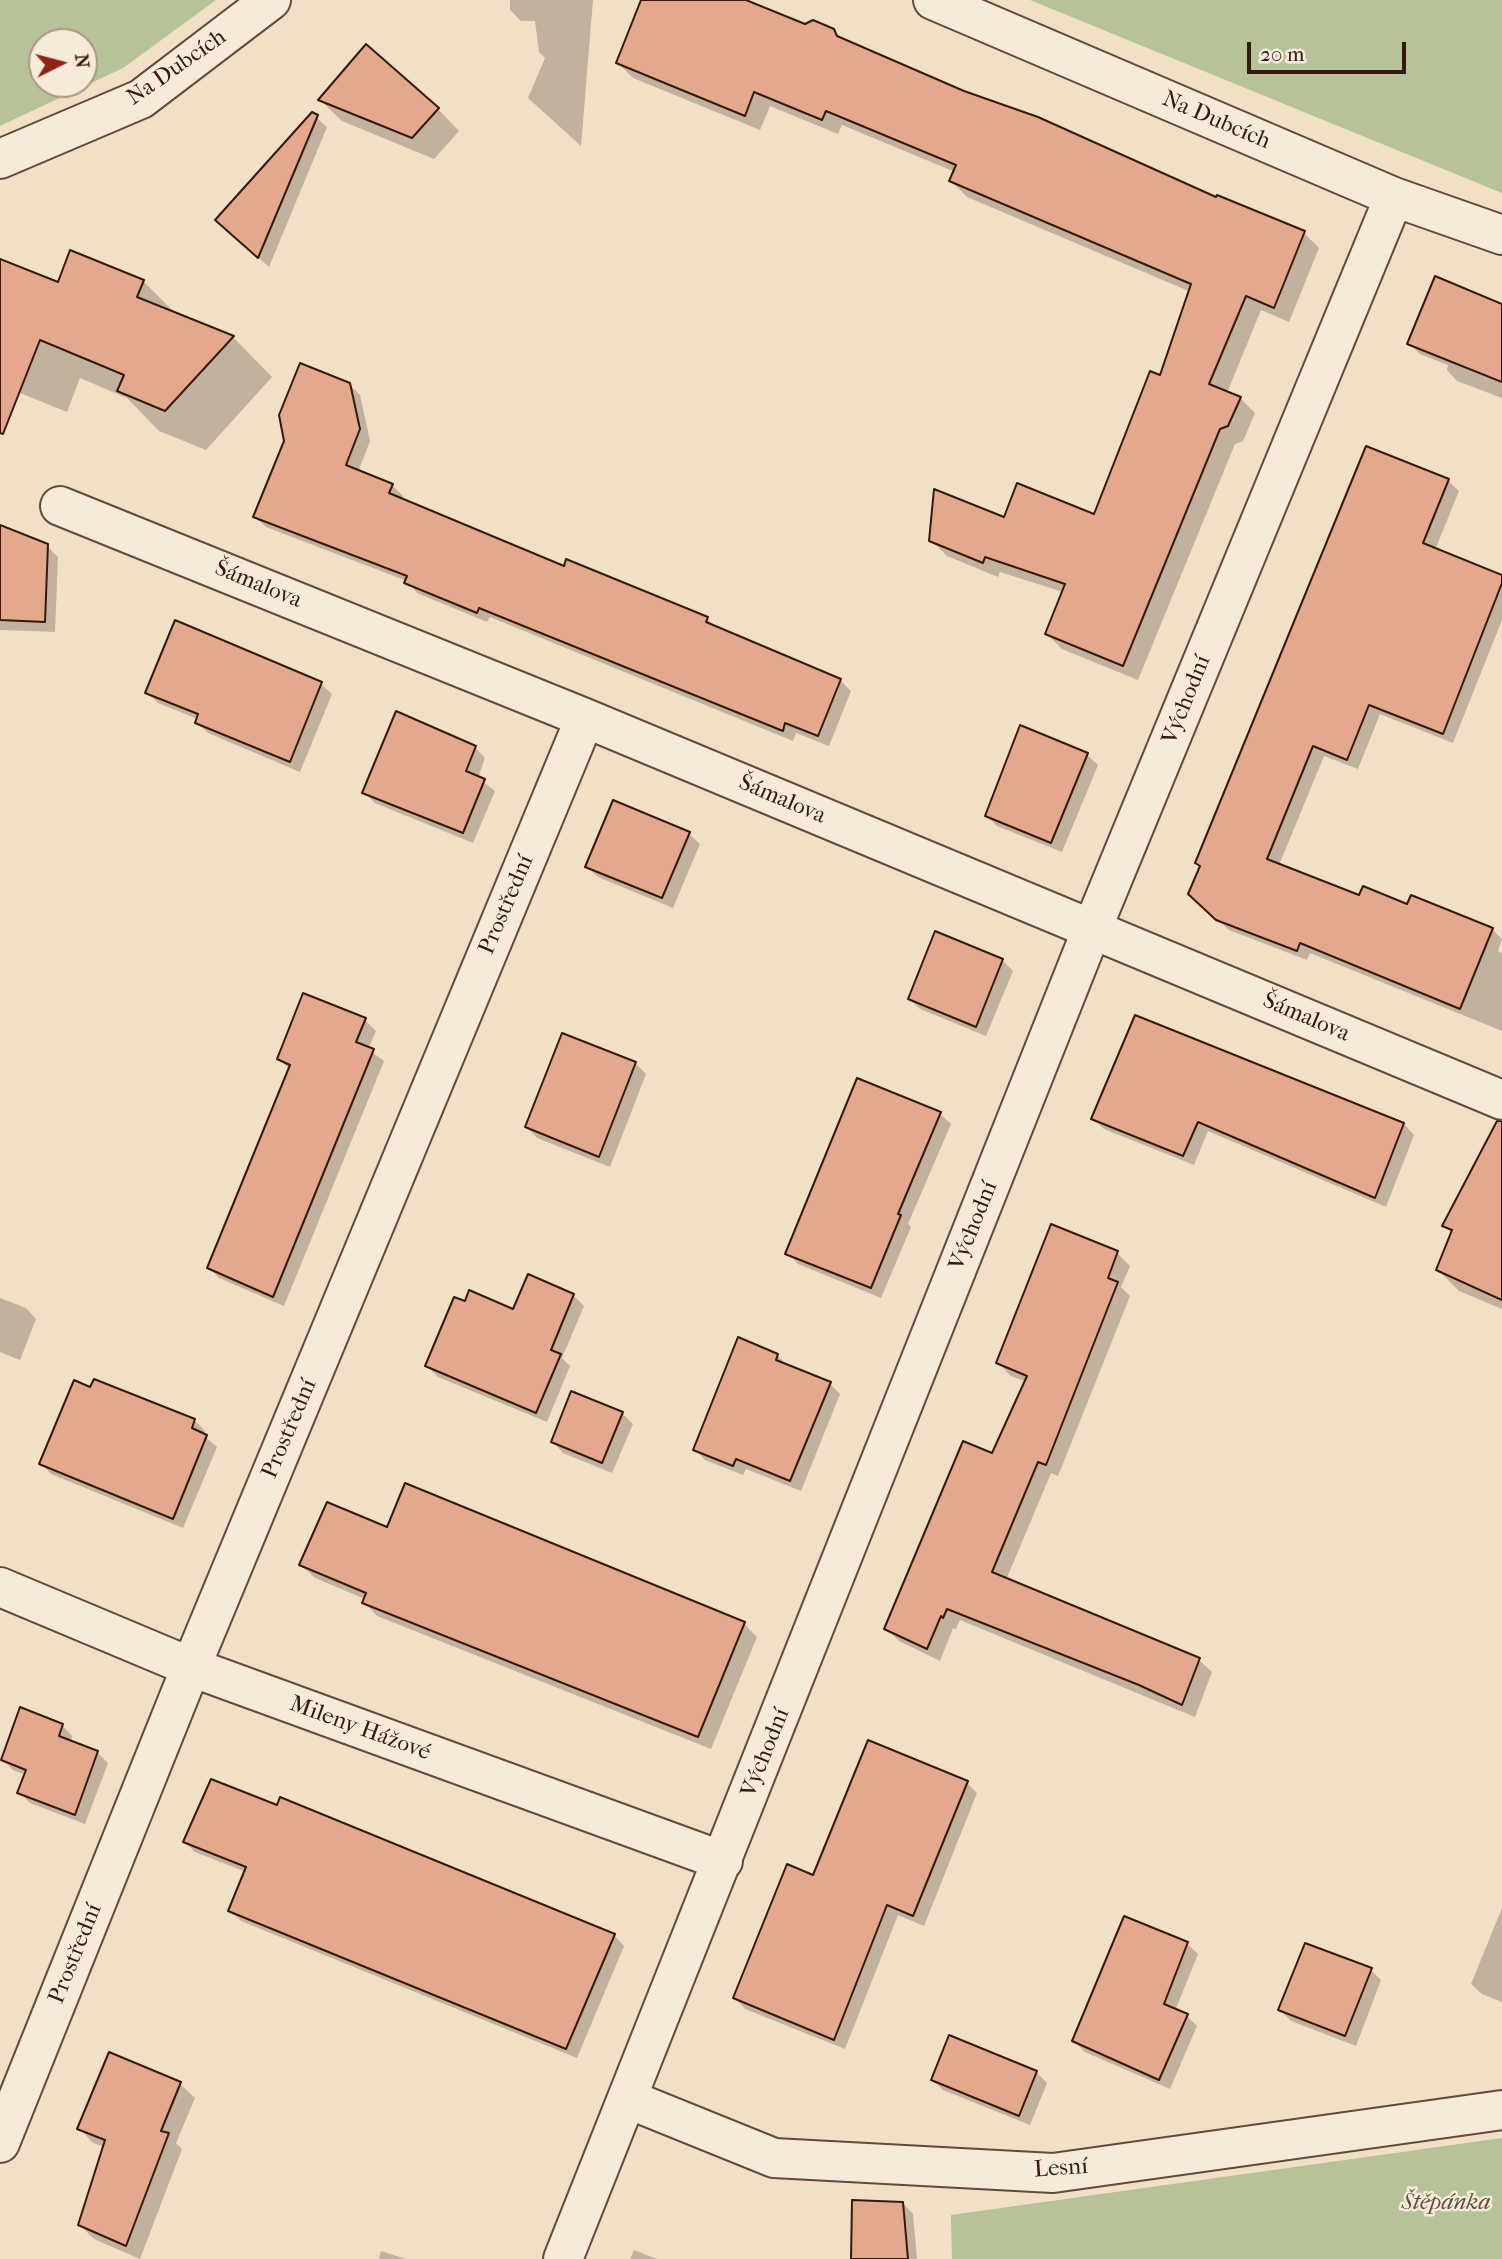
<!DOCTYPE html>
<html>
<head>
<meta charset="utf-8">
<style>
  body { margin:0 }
  #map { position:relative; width:1502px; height:2259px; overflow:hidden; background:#f1dfc6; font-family:"IM FELL French Canon",serif }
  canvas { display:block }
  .north { position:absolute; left:28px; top:28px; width:70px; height:70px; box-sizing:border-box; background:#f6eada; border:2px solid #a99688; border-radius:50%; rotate:84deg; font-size:19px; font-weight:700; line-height:28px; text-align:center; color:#35190e }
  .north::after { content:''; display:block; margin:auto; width:24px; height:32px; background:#8f2418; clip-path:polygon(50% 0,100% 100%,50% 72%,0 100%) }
  .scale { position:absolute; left:1247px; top:42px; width:159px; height:32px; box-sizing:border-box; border:4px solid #35190e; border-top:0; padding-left:9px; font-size:21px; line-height:24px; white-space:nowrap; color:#35190e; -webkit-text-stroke:5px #f6eada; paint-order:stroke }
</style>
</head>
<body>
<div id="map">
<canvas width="1502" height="2259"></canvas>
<div class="north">N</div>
<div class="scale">20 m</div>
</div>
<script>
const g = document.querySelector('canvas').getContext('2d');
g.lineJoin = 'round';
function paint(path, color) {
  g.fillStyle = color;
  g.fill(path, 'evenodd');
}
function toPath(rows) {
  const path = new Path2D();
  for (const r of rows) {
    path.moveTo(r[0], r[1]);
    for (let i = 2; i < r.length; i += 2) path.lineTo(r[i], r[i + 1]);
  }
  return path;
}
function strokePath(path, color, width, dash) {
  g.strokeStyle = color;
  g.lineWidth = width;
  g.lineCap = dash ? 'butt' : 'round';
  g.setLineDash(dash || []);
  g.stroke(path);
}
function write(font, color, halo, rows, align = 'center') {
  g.font = font + ' "IM FELL French Canon",serif';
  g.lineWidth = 5;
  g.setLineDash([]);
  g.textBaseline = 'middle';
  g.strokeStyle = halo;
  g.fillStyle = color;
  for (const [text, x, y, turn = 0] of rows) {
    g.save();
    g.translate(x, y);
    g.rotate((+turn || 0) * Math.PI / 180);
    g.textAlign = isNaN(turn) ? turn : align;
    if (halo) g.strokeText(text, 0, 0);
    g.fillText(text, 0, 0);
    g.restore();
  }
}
const green = toPath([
  [0,0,216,0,123,68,0,126],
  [84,42,84,84,42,84,42,42],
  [1030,0,1502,0,1502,193],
  [1502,2138,1502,2259,952,2259,951,2215]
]);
const shadow = toPath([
  [510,0,593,0,581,146,528,98,545,58,539,52,535,21,521,21,510,10],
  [643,0,743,0,805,26,833,30,845,42,1217,200,1304,233,1319,248,1289,322,1261,310,1227,393,1240,398,1255,413,1243,441,1235,444,1138,680,1062,649,1047,634,1063,592,1000,572,998,577,947,556,931,540,1005,519,1095,517,1161,377,1191,292,967,197,951,181,955,172,842,125,838,134,770,106,760,130,633,78,618,63],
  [320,100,438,109,459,131,434,159,342,121],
  [316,117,327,127,269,267,228,230],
  [0,261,59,284,143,281,176,314,233,337,272,377,206,450,159,431,127,398,80,378,67,412,0,385],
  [1502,306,1502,398,1457,381,1447,370,1448,365,1420,354,1409,343],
  [349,384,360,395,370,441,358,472,392,485,403,496,401,500,564,568,567,562,707,619,718,629,840,680,851,691,829,746,796,733,793,741,490,617,487,622,417,593,407,581,266,527,255,517],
  [1448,481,1459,491,1435,550,1502,577,1502,620,1453,743,1380,714,1358,769,1324,756,1279,865,1360,898,1408,906,1492,929,1502,939,1498,951,1502,953,1502,1031,1310,953,1307,960,1229,930,1201,905],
  [0,527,47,546,58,557,55,632,0,630],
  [321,684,332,694,300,772,208,733,197,723,198,719,158,703,148,693],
  [475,747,485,758,478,778,495,791,473,843,375,803,364,792],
  [1087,755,1098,765,1062,852,997,826,987,816],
  [689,834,700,844,673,908,598,877,587,867],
  [1002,960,1013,971,986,1036,920,1009,910,999],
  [304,996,365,1020,376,1031,368,1049,384,1061,284,1306,219,1278,209,1268,290,1070,279,1059],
  [635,1063,646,1074,610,1167,537,1138,527,1127],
  [940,1114,951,1124,908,1224,911,1227,881,1298,798,1264,787,1253],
  [1093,1119,1404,1124,1414,1135,1386,1207,1208,1131,1194,1165,1104,1129],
  [1502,1169,1502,1309,1459,1291,1438,1270,1453,1234,1444,1225],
  [1052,1227,1117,1253,1130,1266,1121,1287,1130,1296,1058,1476,1051,1473,1006,1580,1199,1660,1212,1672,1195,1717,960,1620,956,1629,953,1628,940,1661,899,1641,886,1629,993,1455,1027,1382,1011,1376,998,1363],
  [573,1295,584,1306,562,1358,570,1366,547,1422,438,1377,427,1366,514,1311],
  [0,1298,26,1308,36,1319,20,1360,0,1352],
  [777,1355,788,1366,830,1384,840,1394,801,1491,746,1469,743,1475,705,1460,695,1449],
  [622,1413,633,1424,612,1473,563,1453,553,1442],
  [194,1420,205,1431,203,1435,217,1447,183,1528,51,1474,41,1463],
  [388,1529,744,1624,757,1637,711,1749,377,1616,364,1602,365,1599,315,1578,301,1565],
  [62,1725,72,1736,71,1742,97,1752,108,1763,85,1824,30,1803,19,1792,26,1775,13,1770,3,1760],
  [967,1783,977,1793,924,1926,898,1915,845,2049,745,2009,735,1998,814,1878],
  [185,1842,614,1935,624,1946,577,2058,241,1921,230,1911,246,1872,195,1852],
  [1502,1908,1502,2002,1482,1994,1471,1984],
  [1187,1944,1198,1954,1175,2011,1187,2016,1197,2026,1170,2089,1085,2052,1074,2041],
  [1371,1970,1381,1980,1356,2046,1291,2021,1280,2010],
  [110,2054,180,2084,195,2098,176,2143,182,2149,140,2259,94,2239,80,2225,105,2147,93,2143,79,2128],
  [1036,2072,1047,2083,1030,2125,943,2090,933,2080],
  [903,2203,913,2214,917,2259,853,2259],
  [634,2250,657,2259,630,2259],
  [381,2251,406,2259,379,2259]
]);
const building = toPath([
  [641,0,746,0,805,24,813,20,834,29,837,36,964,91,1038,117,1216,197,1217,195,1305,231,1274,308,1246,296,1209,384,1241,397,1228,426,1220,429,1123,666,1045,634,1065,584,985,557,983,563,929,541,934,489,1004,517,1017,483,1094,514,1150,371,1160,375,1191,284,949,181,956,165,826,111,822,120,754,92,745,116,616,63,641,0],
  [366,44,439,108,412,138,318,100,366,44],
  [312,112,318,115,258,258,215,220,312,112],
  [70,250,144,280,137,297,234,336,165,411,117,391,124,375,40,340,3,434,0,433,0,259,58,282,70,250],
  [1435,276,1502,304,1502,382,1407,344,1435,276],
  [300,363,350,383,360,429,346,465,393,484,389,493,564,566,566,559,708,617,706,622,841,679,818,736,785,723,783,731,479,608,477,613,404,583,407,576,253,517,284,441,279,415,300,363],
  [1366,446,1449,479,1423,543,1502,575,1502,583,1443,734,1369,705,1347,760,1313,746,1267,859,1359,895,1363,886,1407,904,1411,895,1493,928,1460,1009,1300,943,1297,951,1216,920,1188,894,1200,866,1195,863,1366,446],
  [0,525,48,544,45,622,0,620,0,525],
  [175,620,322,682,290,762,195,723,198,714,145,693,175,620],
  [396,711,476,746,466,771,485,779,463,833,362,793,396,711],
  [1020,725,1088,753,1051,843,985,816,1020,725],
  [613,800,690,832,662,898,585,867,613,800],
  [935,931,1003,959,976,1027,908,999,935,931],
  [303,993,366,1018,356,1042,374,1049,273,1297,207,1268,290,1065,277,1059,303,993],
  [1135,1015,1404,1123,1375,1198,1198,1122,1183,1156,1091,1119,1135,1015],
  [562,1033,636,1062,599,1157,525,1127,562,1033],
  [857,1078,941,1112,898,1214,901,1215,871,1288,785,1254,857,1078],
  [1497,1121,1502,1121,1502,1300,1436,1270,1452,1230,1442,1226,1497,1121],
  [1051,1224,1118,1251,1108,1278,1118,1282,1046,1465,1038,1462,992,1572,1200,1658,1182,1705,1139,1685,947,1609,943,1618,941,1616,927,1649,884,1629,963,1441,992,1453,1027,1376,996,1363,1051,1224],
  [528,1274,574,1294,551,1350,561,1354,536,1413,425,1366,454,1297,465,1301,469,1290,513,1309,528,1274],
  [738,1337,778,1354,776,1360,831,1382,790,1481,736,1459,733,1466,693,1450,738,1337],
  [94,1379,195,1419,192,1428,207,1435,173,1519,39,1464,74,1380,90,1387,94,1379],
  [571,1391,623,1412,602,1463,551,1442,571,1391],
  [405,1483,745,1622,698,1737,362,1603,366,1593,299,1565,327,1502,387,1527,405,1483],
  [20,1707,63,1724,59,1736,98,1751,75,1815,17,1793,26,1770,1,1760,20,1707],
  [868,1740,968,1781,913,1916,887,1905,834,2040,733,1998,787,1864,813,1875,868,1740],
  [211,1779,277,1805,280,1797,615,1934,566,2049,228,1911,246,1867,183,1842,211,1779],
  [1124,1916,1188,1942,1164,2004,1188,2014,1159,2080,1072,2041,1124,1916],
  [1305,1943,1372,1968,1345,2036,1278,2010,1305,1943],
  [949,2035,1037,2071,1019,2116,931,2080,949,2035],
  [109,2052,181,2082,161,2131,169,2133,126,2246,78,2225,105,2140,77,2129,109,2052],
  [852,2200,903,2202,908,2259,851,2259,852,2200]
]);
const minor = toPath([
  [933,0,1394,197,1502,235],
  [0,159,141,99,271,0],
  [60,506,585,718,1502,1100],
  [0,1587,191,1667,723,1861],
  [628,2099,774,2158,1053,2173,1502,2110],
  [0,2143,191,1667,585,718],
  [563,2259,1092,929,1394,197]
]);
const streetNames = [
  ["Na Dubcích",177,68,-35],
  ["Na Dubcích",1216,121,23],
  ["Šámalova",258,585,22],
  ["Východní",1187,700,-68],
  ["Šámalova",782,800,23],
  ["Prostřední",507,905,-67],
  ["Šámalova",1306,1018,23],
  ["Východní",974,1226,-68],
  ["Prostřední",290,1429,-67],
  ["Mileny Hážové",360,1729,20],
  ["Východní",766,1753,-68],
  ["Prostřední",76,1954,-68],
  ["Lesní",1061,2169,-4]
];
const parkNames = [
  ["Štěpánka",1446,2203]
];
paint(green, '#b6c298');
paint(shadow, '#0003');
paint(building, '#e4a88d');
strokePath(building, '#35190e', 2);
strokePath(minor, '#644a3c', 42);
strokePath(minor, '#f6eada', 38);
write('23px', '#35190e', '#f6eada', streetNames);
write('italic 23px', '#5c4c37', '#f6eada', parkNames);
</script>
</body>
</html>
